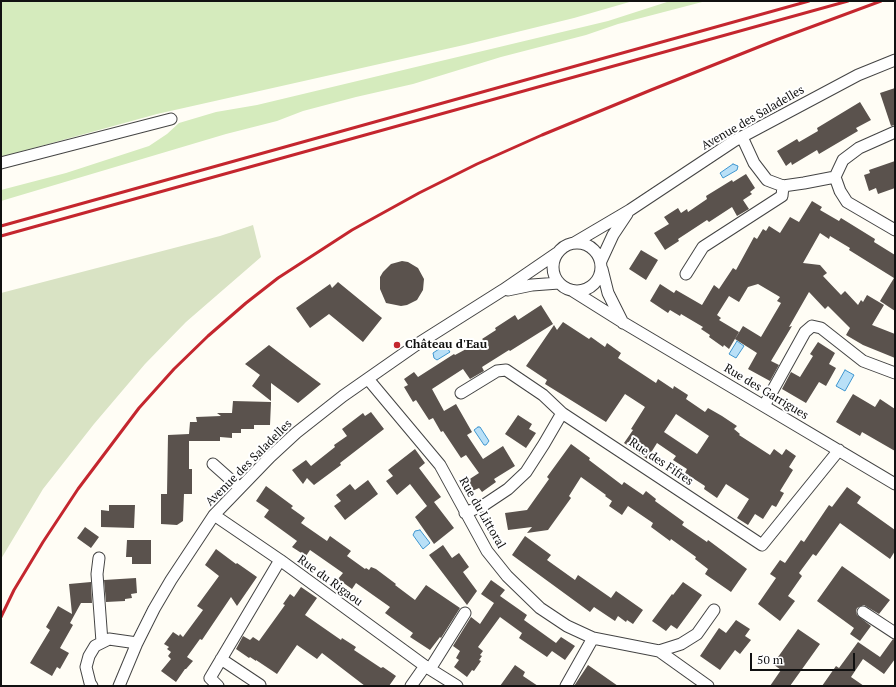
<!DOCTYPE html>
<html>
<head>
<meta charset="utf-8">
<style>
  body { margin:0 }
  #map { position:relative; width:896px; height:687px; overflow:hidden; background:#fffdf5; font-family:"PT Serif",serif }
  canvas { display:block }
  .frame { position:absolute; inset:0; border:2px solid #111; pointer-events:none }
  .scale { position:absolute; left:750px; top:653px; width:105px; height:18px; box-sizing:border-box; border:2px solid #111; border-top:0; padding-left:5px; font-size:12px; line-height:14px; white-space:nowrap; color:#111; -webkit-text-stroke:3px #fff; paint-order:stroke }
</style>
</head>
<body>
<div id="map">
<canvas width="896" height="687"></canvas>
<div class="frame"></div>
<div class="scale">50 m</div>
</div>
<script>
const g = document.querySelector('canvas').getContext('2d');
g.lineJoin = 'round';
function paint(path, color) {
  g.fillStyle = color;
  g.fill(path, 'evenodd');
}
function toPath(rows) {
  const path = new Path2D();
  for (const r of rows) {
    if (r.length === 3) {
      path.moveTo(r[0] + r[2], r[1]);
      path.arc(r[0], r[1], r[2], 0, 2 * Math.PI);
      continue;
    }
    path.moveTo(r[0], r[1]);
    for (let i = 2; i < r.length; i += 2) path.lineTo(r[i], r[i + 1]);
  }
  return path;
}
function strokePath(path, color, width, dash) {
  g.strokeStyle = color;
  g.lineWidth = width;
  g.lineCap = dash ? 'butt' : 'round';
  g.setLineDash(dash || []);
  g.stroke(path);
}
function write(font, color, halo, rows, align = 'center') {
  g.font = font + ' "PT Serif",serif';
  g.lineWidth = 4;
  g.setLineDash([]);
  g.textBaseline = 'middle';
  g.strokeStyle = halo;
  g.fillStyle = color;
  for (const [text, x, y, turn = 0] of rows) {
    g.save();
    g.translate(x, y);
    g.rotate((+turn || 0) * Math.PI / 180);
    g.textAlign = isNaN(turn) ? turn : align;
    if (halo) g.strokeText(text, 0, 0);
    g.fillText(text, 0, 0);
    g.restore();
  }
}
const green = toPath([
  [1,1,633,1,574,18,464,45,157,114,1,157],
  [670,1,706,1,618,24,586,35,501,57,413,84,356,97,303,111,277,121,226,134,1,201,1,190,66,173,149,146,167,134,179,123,216,112,257,105,608,21]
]);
const cemetery = toPath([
  [253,225,261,257,186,322,145,364,94,424,43,489,1,559,1,293,220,236]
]);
const water = toPath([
  [733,164,738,166,737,170,723,178,720,173,733,164],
  [737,341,744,346,736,358,729,354,737,341],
  [445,345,450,352,437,360,434,358,433,353,445,345],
  [845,370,854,375,845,391,836,386,845,370],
  [478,427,480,427,489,441,486,445,484,445,474,430,478,427],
  [420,530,430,543,423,549,413,535,415,531,420,530]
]);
const building = toPath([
  [895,88,895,125,891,126,880,93],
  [860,102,871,120,856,128,858,131,819,154,817,150,792,165,791,162,786,166,777,151,797,139,799,142,818,131,817,128],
  [895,161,895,188,878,194,876,188,869,191,864,175,870,173,869,170],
  [746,174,755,188,750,192,752,194,743,200,749,209,737,216,732,207,709,222,707,220,678,239,679,241,665,250,654,233,669,224,664,217,678,208,681,213,687,209,688,212,707,199,706,196,732,180,733,182],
  [812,201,822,207,820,210,839,221,841,218,875,239,874,242,895,255,895,311,880,301,894,278,849,250,850,248,830,236,829,239,820,233,803,263,820,265,827,273,823,276,841,295,845,291,858,305,861,300,863,302,867,295,884,305,872,325,895,334,895,358,863,345,846,335,850,328,828,306,825,309,809,292,789,327,792,326,771,361,779,365,770,381,748,369,757,353,735,339,743,326,761,337,781,303,777,301,780,297,758,284,748,287,739,302,729,296,717,315,721,318,719,320,739,332,729,349,724,345,723,347,709,337,710,335,701,329,703,327,681,314,680,316,670,310,668,313,650,301,660,284,674,293,676,290,702,305,714,285,719,289,733,268,736,270,754,237,757,239,763,229,766,231,769,226,780,233,790,217,799,222],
  [641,250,658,260,646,280,629,269],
  [402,261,408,262,418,268,424,279,423,290,417,300,407,305,401,306,386,303,380,289,380,277,383,272,391,264],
  [338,282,382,318,363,342,329,314,310,328,296,308,330,284,332,288],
  [541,305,553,324,510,351,509,350,482,367,484,371,470,379,463,369,432,389,444,411,456,404,472,432,467,435,483,459,503,446,515,466,494,479,496,482,482,492,479,488,468,493,462,484,479,473,466,455,461,458,443,431,441,432,433,418,429,420,416,400,413,402,404,387,408,385,404,379,414,372,418,377,454,354,455,355,483,340,482,339,496,330,495,328,515,315,518,320],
  [563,322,589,339,591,337,605,347,607,343,621,353,618,358,656,383,658,379,673,389,674,386,688,395,686,399,705,412,708,408,722,416,737,426,734,429,740,434,739,435,770,455,774,449,782,455,786,449,796,456,789,467,793,470,780,491,784,493,776,507,772,505,763,519,755,514,748,525,737,518,749,499,726,484,717,498,704,489,705,486,685,473,687,469,673,460,676,456,657,443,647,459,624,443,633,430,631,429,645,407,625,394,606,422,545,384,547,380,526,366,554,325,557,330],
  [676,414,709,436,697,454,664,432],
  [818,342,835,353,829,364,836,368,826,386,819,382,806,403,782,389,791,372,800,377,813,356,810,354],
  [269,345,286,358,321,384,298,403,271,383,271,401,252,386,260,375,245,364],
  [853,394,875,407,880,399,895,409,895,451,862,432,860,436,836,422],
  [233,401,271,402,270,425,254,425,254,429,241,429,241,433,232,433,232,438,220,437,220,441,189,441,189,469,192,469,192,494,184,494,183,521,177,525,161,524,161,494,167,494,168,435,189,434,190,422,197,422,196,417,221,416,217,413,232,413],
  [371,412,384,429,340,463,341,465,314,485,307,478,303,484,292,470,306,460,311,466,335,447,334,445,347,436,342,429,363,413,365,416],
  [518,415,532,424,529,429,536,433,526,448,505,434],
  [571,444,590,458,589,460,622,485,624,482,643,495,646,491,656,499,655,501,684,522,682,525,707,542,708,540,747,569,731,592,705,574,708,569,695,559,696,557,671,539,670,541,651,527,653,523,628,506,622,515,609,506,612,501,605,496,606,495,581,477,569,496,571,498,548,530,527,533,532,527,508,530,505,513,527,510,549,479,547,477],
  [415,449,425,463,419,468,441,497,434,502,454,528,434,544,415,517,427,506,410,484,397,495,386,481,393,476,388,470],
  [368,480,378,494,345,520,334,506,341,501,336,495,350,484,355,490],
  [266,486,293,506,291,508,305,518,301,523,327,541,330,536,351,551,347,556,365,569,366,568,369,570,371,567,376,569,396,584,395,585,415,600,426,585,460,608,441,638,440,637,430,650,410,637,413,633,385,613,390,607,356,583,352,589,338,579,343,573,310,550,306,556,292,547,297,541,264,517,269,510,256,501],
  [847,487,861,497,857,503,895,530,895,551,890,559,840,523,816,556,813,554,799,573,802,576,788,596,795,601,780,621,758,604,776,578,770,574,780,560,785,563,801,540,804,542,829,505,832,507],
  [109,505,135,505,134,528,101,527,101,510,109,511],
  [85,527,99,537,91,548,77,538],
  [525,536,551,555,547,560,575,580,578,575,611,598,616,591,643,610,633,624,627,620,626,622,618,616,615,621,594,607,590,612,512,555],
  [127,540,151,540,151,564,132,564,132,557,126,557],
  [443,545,452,558,459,553,469,567,463,572,477,591,467,605,429,555],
  [216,549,236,564,237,563,257,577,237,606,231,597,202,640,200,639,187,657,193,661,186,669,185,669,176,682,161,671,171,659,168,656,171,652,167,649,169,647,164,644,173,632,179,636,180,634,183,637,203,610,197,606,219,576,205,565],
  [842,566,890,600,879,614,864,605,857,608,856,611,857,615,871,626,860,641,850,634,854,628,817,601],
  [136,578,137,593,131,594,132,598,125,599,125,601,106,602,104,580],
  [491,580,505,590,500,596,527,615,524,620,556,643,561,637,575,646,565,660,552,651,547,657,519,638,522,633,500,617,478,647,483,651,480,655,482,656,479,660,481,661,474,671,472,670,467,677,454,667,459,660,456,658,460,651,453,646,471,617,480,624,494,603,481,594],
  [91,582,92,603,81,603,70,623,73,625,60,648,69,653,60,669,57,667,52,676,30,663,50,630,46,627,58,606,72,614,69,584],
  [683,582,702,595,677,629,671,625,666,631,652,621,672,594,673,595],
  [301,587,317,598,305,615,341,640,342,638,356,647,354,650,381,668,383,667,396,676,389,686,365,686,322,653,317,659,297,645,277,674,256,660,256,661,250,657,249,658,236,649,243,636,250,640,253,637,259,641,285,605,283,604,290,594,294,597],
  [736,620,750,629,745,636,751,640,740,654,735,650,720,670,700,656,719,628,726,633],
  [798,629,820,644,790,686,770,686,781,670,773,664],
  [893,639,895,640,895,659,884,674,863,659,851,677,864,686,822,686,836,666,839,668,858,642,880,657],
  [515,665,525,672,523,676,538,686,500,686],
  [588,665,618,686,574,686]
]);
const street = toPath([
  [742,137,754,163,767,180,783,186,804,183,835,177,840,191,847,202,895,230],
  [1,163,171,119],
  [835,177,843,160,859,148,895,132],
  [577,267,24],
  [574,243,630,210,734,141,858,75,895,60],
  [601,261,613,235,627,214],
  [602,269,608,293,623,323],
  [686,274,703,247,782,196,783,186],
  [508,290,532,285,559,283],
  [573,291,624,323,895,484],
  [368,379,440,465,487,551,507,576,540,608,567,626,593,638,659,651,708,686],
  [461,393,497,371,506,370,543,395,562,413],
  [764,406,805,332,812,326,821,328,863,361,895,373],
  [213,464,240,488],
  [465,513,484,505,508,489,526,472,544,444,562,413,762,545,839,450],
  [214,515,280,560,425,666,457,686],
  [99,558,97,574,102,642],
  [863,612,895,633],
  [659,651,681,644,697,634,714,610],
  [221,659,260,685,259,686],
  [430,669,465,613],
  [92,686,90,683,86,667,89,656,95,646,109,639,137,643],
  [119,686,137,643,154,609,171,580,214,515,270,457,296,433,343,396,416,345,503,290,557,253],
  [218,686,210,678,280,560],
  [411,686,425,666],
  [566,686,593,638]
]);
const rail = toPath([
  [1,226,809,1],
  [1,236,848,1],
  [1,617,14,590,43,542,78,489,139,408,174,369,208,336,246,303,278,278,352,230,419,193,477,164,542,135,651,90,776,40,881,1]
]);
const markers = [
  [397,345,4,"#c4262e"]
];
const streetNames = [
  ["Avenue des Saladelles",753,118,-30],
  ["Rue des Garrigues",766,392,31],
  ["Rue des Fifres",661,462,34],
  ["Avenue des Saladelles",249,463,-45],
  ["Rue du Littoral",482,513,60],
  ["Rue du Rigaou",330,581,36]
];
const poiNames = [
  ["Château d'Eau",405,345]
];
paint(green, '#d5ebbd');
paint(cemetery, '#d9e3c4');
paint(water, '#b9e0f7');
strokePath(water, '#3f96cf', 1);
paint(building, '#5a524d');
strokePath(street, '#444', 13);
strokePath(street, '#fff', 11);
strokePath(rail, '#c4262e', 3);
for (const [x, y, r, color] of markers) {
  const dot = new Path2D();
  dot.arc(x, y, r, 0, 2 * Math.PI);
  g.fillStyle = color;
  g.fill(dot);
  strokePath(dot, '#fff', 1.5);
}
write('12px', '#111', '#fff', streetNames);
write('bold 12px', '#111', '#fff', poiNames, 'left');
</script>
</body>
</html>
